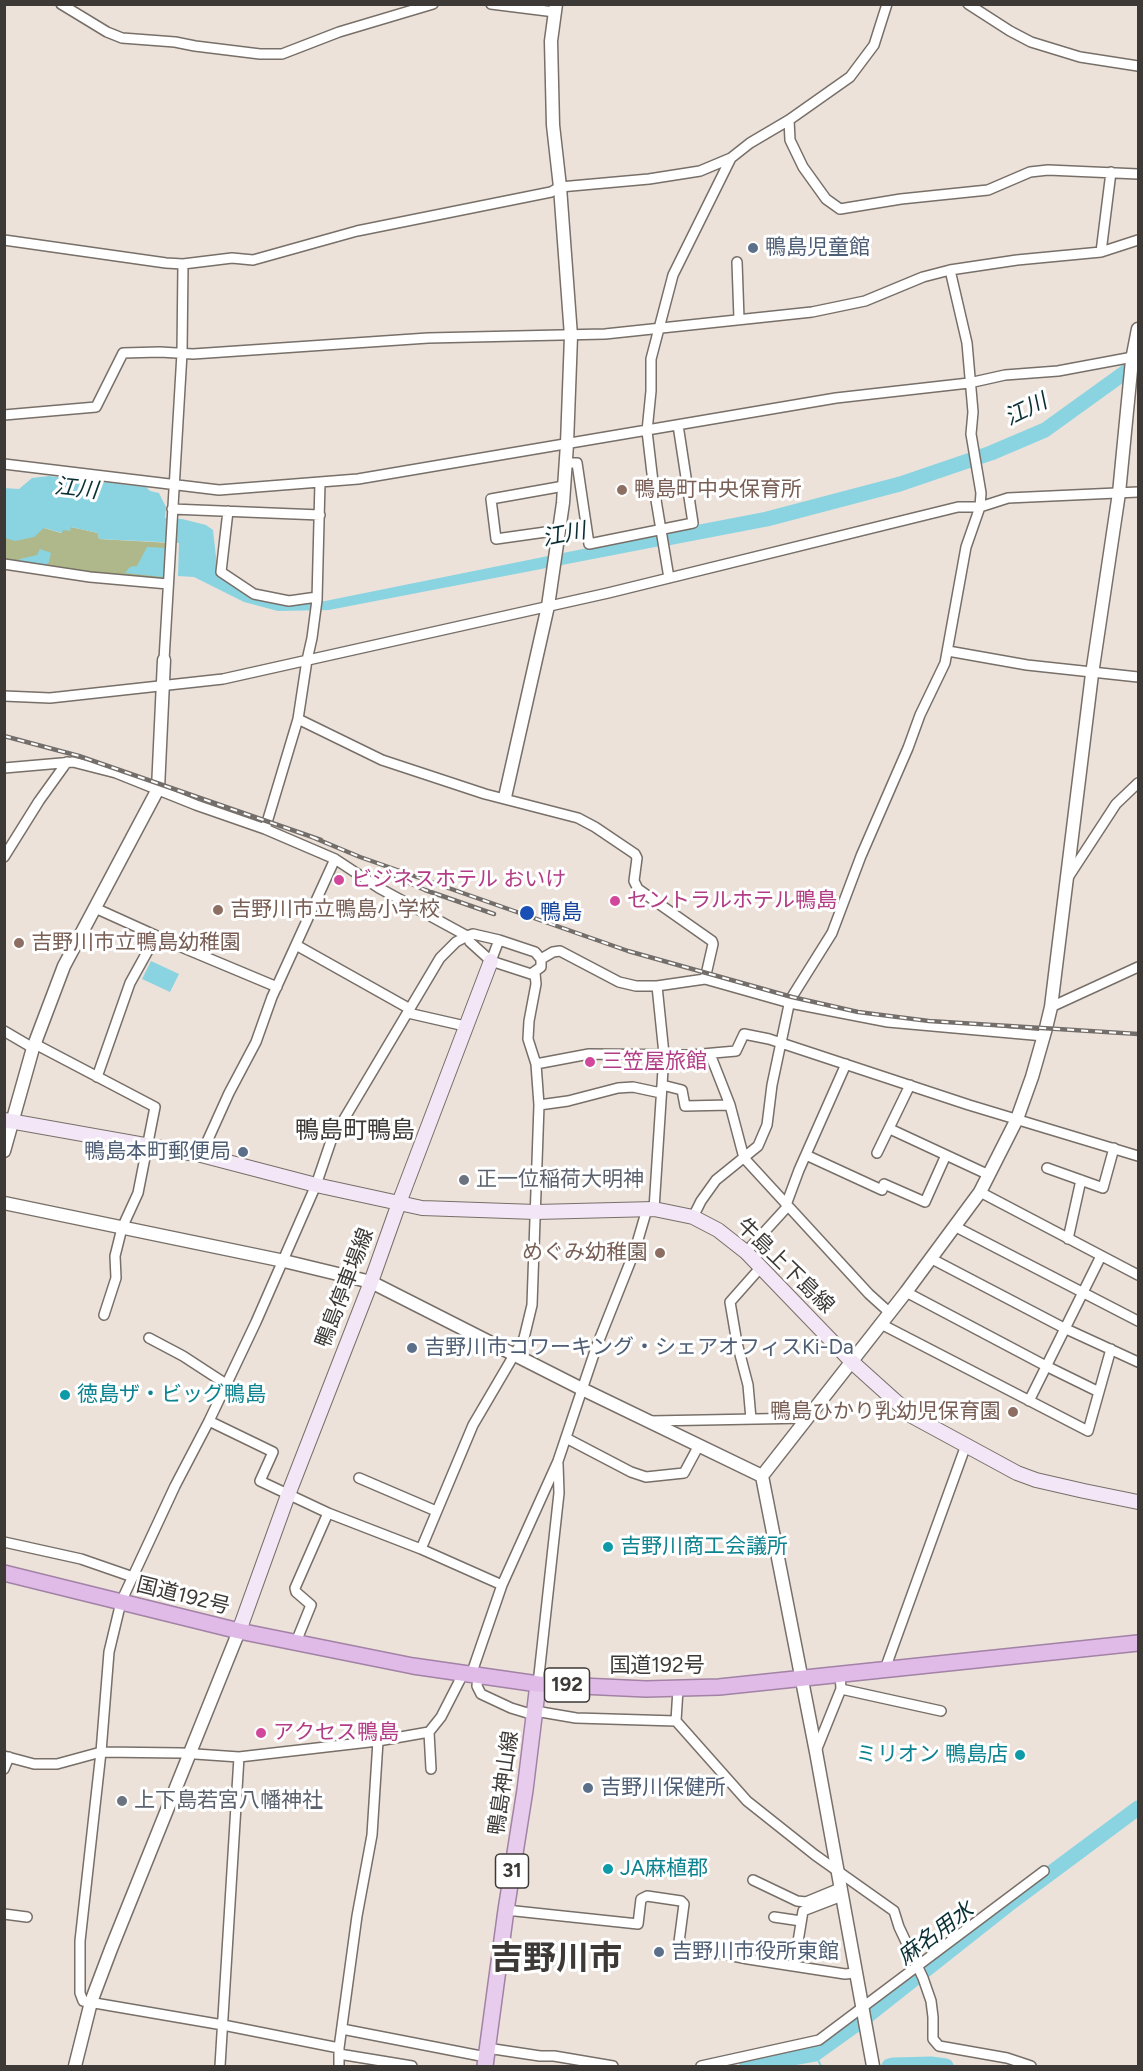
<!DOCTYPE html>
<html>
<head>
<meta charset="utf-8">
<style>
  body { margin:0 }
  #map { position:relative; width:1143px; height:2071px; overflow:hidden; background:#ece2da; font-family:Figtree,sans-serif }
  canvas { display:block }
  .frame { position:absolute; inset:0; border:6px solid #3d3936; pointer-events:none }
</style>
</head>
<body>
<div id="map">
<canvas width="1143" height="2071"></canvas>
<div class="frame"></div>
</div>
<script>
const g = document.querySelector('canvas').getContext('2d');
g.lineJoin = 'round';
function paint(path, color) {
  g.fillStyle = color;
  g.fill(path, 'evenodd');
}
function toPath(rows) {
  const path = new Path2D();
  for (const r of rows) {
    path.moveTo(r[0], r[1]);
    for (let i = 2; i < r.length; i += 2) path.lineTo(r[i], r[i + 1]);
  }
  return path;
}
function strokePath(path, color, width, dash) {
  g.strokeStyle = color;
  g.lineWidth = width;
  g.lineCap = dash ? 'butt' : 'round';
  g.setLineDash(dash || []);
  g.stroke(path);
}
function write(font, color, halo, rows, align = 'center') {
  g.font = font + ' Figtree,"Noto Sans JP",sans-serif';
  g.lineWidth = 6;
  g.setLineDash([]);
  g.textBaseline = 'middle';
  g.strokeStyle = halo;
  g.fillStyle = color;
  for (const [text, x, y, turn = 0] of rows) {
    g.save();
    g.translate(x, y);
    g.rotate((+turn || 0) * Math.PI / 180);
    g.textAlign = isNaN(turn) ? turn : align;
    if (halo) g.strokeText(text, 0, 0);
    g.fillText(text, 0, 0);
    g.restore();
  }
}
const green = toPath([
  [71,527,98,533,99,539,171,543,168,584,5,561,4,530,44,528,61,533,62,529]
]);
const water = toPath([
  [49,476,146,487,150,491,159,493,166,507,165,518,182,519,206,525,213,530,218,575,256,599,284,604,325,601,682,529,681,542,329,610,278,611,244,602,194,577,178,576,179,543,99,539,98,533,71,527,70,531,63,530,62,533,44,528,34,537,15,541,5,538,4,488,19,489,32,478],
  [147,547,166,548,163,577,125,573,130,567,137,566],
  [40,549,51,553,49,562,46,565,42,567,19,564,20,559,37,555],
  [151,961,179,974,170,992,142,979]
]);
const stream = toPath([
  [815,2054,821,2066]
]);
const river = toPath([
  [663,539,767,519,900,484,991,453,1045,430,1138,363],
  [747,2066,815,2054,857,2024,1009,1904,1138,1808],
  [889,2066,893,2065,931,2064,946,2066]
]);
const minor = toPath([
  [61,4,107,32,122,38,175,42,195,46,260,54,282,54,339,32,433,4],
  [491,4,555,12],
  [968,4,1010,31,1031,42,1080,57,1138,66],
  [789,120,790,140,803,167,826,199,840,209,901,199,988,190,1030,172,1048,170,1138,174],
  [4,240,166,263,183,264,232,258,253,260,357,231,551,192,560,187,649,179,700,171,731,158,750,143,789,120,850,77,874,45,887,4],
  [1101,252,1111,172],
  [737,262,739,319],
  [4,415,96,407,123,353,160,352,193,354,428,338,605,334,812,312,865,301,923,277,950,270,1017,260,1101,252,1138,240],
  [566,463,577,463,589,544,693,523,678,425],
  [4,464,219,490,358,479,836,398,969,383,1005,375,1058,371,1133,357],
  [172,509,320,515],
  [228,511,221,572,254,594,289,601,317,597],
  [560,530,496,539,491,499,564,486],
  [4,564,90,577,168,584],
  [669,578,653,482,647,431,651,391,651,359,673,275,731,158],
  [948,651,1027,665,1138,677],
  [164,660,182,353,183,264],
  [4,696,50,698,223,679,608,593,958,507,980,507,1008,498,1138,492],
  [298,719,382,760,485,794,578,818,595,827,635,854,637,858,634,881,638,889,712,941,713,944,705,979,657,986,636,986,619,982,560,951,553,952,541,959],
  [4,768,73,762,116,773,196,805,265,829,335,859,379,888,467,936,470,942,491,961,531,974,541,967,541,959,535,952,499,940,473,934,467,936,456,942,440,958,331,1141,316,1185,256,1322,209,1421,175,1486,121,1602,109,1652,101,1752,80,1941,80,1993,83,2001,223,2025,339,2048],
  [265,829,298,719,307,660,312,638,317,600,320,482],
  [4,857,39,801,67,762],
  [1069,876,1116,804,1138,783],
  [95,908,179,946,277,987],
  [296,945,410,1009],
  [491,961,499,940],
  [705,979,790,1003,888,1022,1044,1036],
  [1051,1007,1138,967],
  [408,1013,465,1026],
  [4,1031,33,1048],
  [35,1044,155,1107,138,1193,122,1228,115,1256,116,1278,104,1315],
  [710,1054,730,1105,744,1158,869,1294,890,1313],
  [536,1064,589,1054,691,1055,736,1051,744,1034,769,1039,969,1105,1138,1156],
  [97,1077,130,983,156,936],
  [662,1085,682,1090,685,1106,730,1105],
  [539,1105,568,1101,618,1088,633,1087,661,1093],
  [890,1129,989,1175],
  [877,1153,910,1085],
  [201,1155,229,1093,256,1042,272,997,335,859],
  [806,1155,882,1190,884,1184,925,1202,946,1155],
  [1047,1168,1103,1188,1114,1148],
  [980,1192,1138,1275],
  [786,1205,799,1170,846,1064],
  [654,1209,664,1054,657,986],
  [693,1217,701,1201,716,1180,758,1146,767,1125,772,1085,790,1000,832,933,861,856,908,748,920,715,945,663,966,547,980,507,981,493,971,434,973,412,967,343,950,270],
  [956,1227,1138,1321],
  [1068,1239,1081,1180],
  [746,1252,788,1206],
  [932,1259,1064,1328,1138,1362],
  [906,1292,1046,1366,1099,1392],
  [881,1324,1088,1431,1111,1349],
  [149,1338,183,1356,226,1384],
  [1029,1401,1101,1256],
  [751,1419,748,1385,737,1343,730,1302,761,1267],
  [209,1421,273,1452,260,1481,328,1513,421,1549,502,1585],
  [651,1421,808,1418],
  [566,1438,631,1472,646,1477,684,1473,699,1445],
  [359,1478,436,1511],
  [4,1542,81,1559,133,1577],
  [421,1549,473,1425,524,1338,532,1305,539,1105,536,1064,528,1039,529,1021,536,984,535,973],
  [296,1642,311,1605,296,1592,295,1588,328,1513],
  [885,1669,966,1445],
  [840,1674,841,1689,941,1711],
  [471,1675,502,1585,558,1461,596,1348,635,1250,647,1209],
  [478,1677,477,1686,481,1694,511,1708,534,1715],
  [538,1684,559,1493,558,1464],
  [678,1689,676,1721,747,1801,815,1855,894,1911,899,1927,923,1978,931,2001,933,2017,933,2039,939,2046,1007,2058,1031,2066],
  [535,1711,576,1718,676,1721],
  [429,1732,431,1769],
  [816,1751,841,1689],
  [4,1756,34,1764,57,1764,101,1752,181,1753,239,1757,378,1741,429,1732,441,1717,463,1674],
  [4,1769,9,1757],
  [753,1880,797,1901,806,1902,840,1888],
  [506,1910,638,1924,641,1899,647,1896,681,1901,684,1904,679,1942,683,1946,748,1959,845,1974,856,1973],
  [4,1914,27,1917],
  [774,1917,801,1921],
  [795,1960,803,1911,842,1896],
  [342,2029,486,2057],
  [487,2048,540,2056,554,2056,613,2066],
  [339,2054,412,2066],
  [220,2066,239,1757],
  [339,2066,339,2048,357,1916,372,1835,378,1741],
  [701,2066,819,2040,1044,1871]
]);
const tertiary = toPath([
  [505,797,548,606,563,503,567,444,571,336,560,187,553,125,551,41,556,4],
  [4,1151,33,1048,64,966,158,789,164,660],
  [4,1203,284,1261,371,1282,582,1389,762,1476],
  [75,2066,91,2002,111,1949,239,1631],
  [873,2066,816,1752,762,1476,906,1292,980,1192,1017,1119,1032,1077,1046,1028,1051,1007,1092,674,1119,493,1132,360,1138,329]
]);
const secondary = toPath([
  [4,1120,201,1155,316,1185,422,1208,536,1212,654,1209,693,1217,718,1230,746,1252,852,1362,912,1416,1017,1473,1036,1480,1084,1491,1138,1502],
  [239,1631,288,1495,371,1282,399,1203,491,961]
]);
const primary = toPath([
  [485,2066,506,1910,525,1790,538,1684]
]);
const trunk = toPath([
  [4,1573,239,1631,413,1666,538,1684,646,1689,719,1687,1138,1643]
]);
const rail = toPath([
  [4,736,79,756,321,840],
  [312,837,360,857,628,951,792,997,858,1012,929,1021,1138,1034],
  [396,877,425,890,494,914]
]);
const markers = [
  [753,248,6,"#5c6f8a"],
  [622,490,6,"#8d6e63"],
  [339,880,6,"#d1479c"],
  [615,901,6,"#d1479c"],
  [218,910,6,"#8d6e63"],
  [527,913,8,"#1a4fb4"],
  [19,943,6,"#8d6e63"],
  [590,1062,6,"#d1479c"],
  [243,1152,6,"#5c6f8a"],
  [464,1180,6,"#6b7280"],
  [660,1253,6,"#8d6e63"],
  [412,1348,6,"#5c6f8a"],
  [65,1395,6,"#0f9aa8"],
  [1013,1412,6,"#8d6e63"],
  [608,1547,6,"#0f9aa8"],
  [261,1733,6,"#d1479c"],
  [1020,1755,6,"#0f9aa8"],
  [588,1788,6,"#5c6f8a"],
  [122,1801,6,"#6b7280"],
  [608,1869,6,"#0f9aa8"],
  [659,1952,6,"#5c6f8a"]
];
const shields = [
  [567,1685,45],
  [512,1871,33]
];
const shieldNames = [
  ["192",567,1685],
  ["31",512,1871]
];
const serviceNames = [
  ["鴨島児童館",765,248],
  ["鴨島本町郵便局",231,1152,"right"],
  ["吉野川市コワーキング・シェアオフィスKi-Da",424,1348],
  ["吉野川保健所",600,1788],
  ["吉野川市役所東館",671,1952]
];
const educationNames = [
  ["鴨島町中央保育所",634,490],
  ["吉野川市立鴨島小学校",230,910],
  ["吉野川市立鴨島幼稚園",31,943],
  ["めぐみ幼稚園",648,1253,"right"],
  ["鴨島ひかり乳幼児保育園",1001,1412,"right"]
];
const hotelNames = [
  ["ビジネスホテル おいけ",351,880],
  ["セントラルホテル鴨島",627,901],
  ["三笠屋旅館",602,1062],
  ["アクセス鴨島",273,1733]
];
const transitNames = [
  ["鴨島",540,913]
];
const worshipNames = [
  ["正一位稲荷大明神",476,1180],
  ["上下島若宮八幡神社",134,1801]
];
const streetNames = [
  ["牛島上下島線",785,1266,44],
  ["鴨島停車場線",345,1288,-69],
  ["国道192号",183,1596,14],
  ["国道192号",657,1666],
  ["鴨島神山線",504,1783,-82]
];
const cultureNames = [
  ["徳島ザ・ビッグ鴨島",77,1395],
  ["吉野川商工会議所",620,1547],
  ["ミリオン 鴨島店",1008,1755,"right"],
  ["JA麻植郡",620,1869]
];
const waterNames = [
  ["江川",1026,410,-26],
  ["江川",76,489,6],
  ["江川",564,535,-11],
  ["麻名用水",936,1934,-37]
];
const quarterNames = [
  ["鴨島町鴨島",355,1131]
];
const townNames = [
  ["吉野川市",556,1959]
];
paint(green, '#aeb88b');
paint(water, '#8ad4e2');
strokePath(stream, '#8ad4e2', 2);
strokePath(river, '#8ad4e2', 15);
strokePath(minor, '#776f68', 12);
strokePath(tertiary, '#776f68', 15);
strokePath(secondary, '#776f68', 16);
strokePath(primary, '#a282a5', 18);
strokePath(trunk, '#a282a5', 18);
strokePath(minor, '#fff', 9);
strokePath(tertiary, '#fff', 12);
strokePath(secondary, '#f3e6f6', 14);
strokePath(primary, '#e8cced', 15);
strokePath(trunk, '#e0bbe7', 15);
strokePath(rail, '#746e6a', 4.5);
strokePath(rail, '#fff', 2, [7]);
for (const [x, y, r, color] of markers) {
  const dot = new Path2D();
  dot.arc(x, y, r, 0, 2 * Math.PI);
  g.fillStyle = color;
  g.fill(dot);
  strokePath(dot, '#fff', 2);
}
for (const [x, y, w] of shields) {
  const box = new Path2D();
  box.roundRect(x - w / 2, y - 17, w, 34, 4.5);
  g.fillStyle = '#fff';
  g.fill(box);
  strokePath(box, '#3d3936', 1.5);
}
write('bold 20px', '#3d3936', null, shieldNames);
write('21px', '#4e5e75', '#fff', serviceNames, 'left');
write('21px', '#785e54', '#fff', educationNames, 'left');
write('21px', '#b23c85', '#fff', hotelNames, 'left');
write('21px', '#164399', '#fff', transitNames, 'left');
write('21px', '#5b616d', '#fff', worshipNames, 'left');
write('21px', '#3d3936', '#fff', streetNames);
write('21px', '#0d838f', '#fff', cultureNames, 'left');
write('italic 22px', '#092f35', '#fff', waterNames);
write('24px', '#3d3936', '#fff', quarterNames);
write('bold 33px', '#3d3936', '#fff', townNames);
</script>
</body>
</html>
